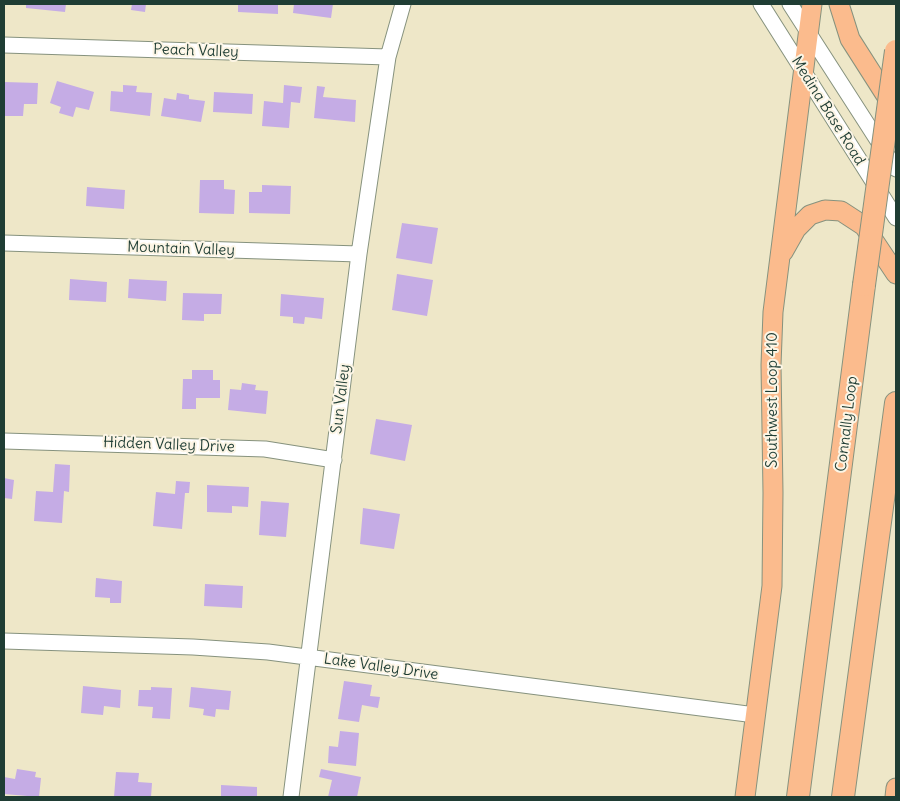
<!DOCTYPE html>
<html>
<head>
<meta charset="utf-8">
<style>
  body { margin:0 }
  #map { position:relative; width:900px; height:801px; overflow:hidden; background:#eee7c8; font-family:Delius,sans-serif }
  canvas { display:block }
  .frame { position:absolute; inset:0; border:5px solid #1f3d34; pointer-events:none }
</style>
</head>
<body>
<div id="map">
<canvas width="900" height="801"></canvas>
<div class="frame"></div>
</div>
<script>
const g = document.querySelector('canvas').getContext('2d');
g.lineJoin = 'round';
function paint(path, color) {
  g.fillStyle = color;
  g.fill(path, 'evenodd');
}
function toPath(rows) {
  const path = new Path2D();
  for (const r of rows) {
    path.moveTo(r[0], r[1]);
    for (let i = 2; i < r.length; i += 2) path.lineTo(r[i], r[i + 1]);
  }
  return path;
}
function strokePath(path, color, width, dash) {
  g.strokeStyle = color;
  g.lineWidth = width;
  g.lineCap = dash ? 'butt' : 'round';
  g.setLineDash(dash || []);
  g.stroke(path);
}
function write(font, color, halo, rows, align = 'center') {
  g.font = font + ' Delius,sans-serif';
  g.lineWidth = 4;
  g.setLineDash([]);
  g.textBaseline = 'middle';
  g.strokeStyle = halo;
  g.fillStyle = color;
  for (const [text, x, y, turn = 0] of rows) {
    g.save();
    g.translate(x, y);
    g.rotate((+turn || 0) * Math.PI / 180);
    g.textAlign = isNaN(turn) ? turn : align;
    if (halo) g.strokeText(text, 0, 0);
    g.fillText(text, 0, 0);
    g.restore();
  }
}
const building = toPath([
  [26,4,66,4,65,12,26,8],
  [132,4,146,4,145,12,131,10],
  [238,4,278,4,278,14,238,12],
  [294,4,333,4,331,18,293,13],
  [57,81,94,92,89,110,76,107,73,117,59,113,61,107,50,103],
  [4,82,38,83,37,104,24,104,23,116,4,116],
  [123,85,137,86,136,92,152,93,150,116,110,111,111,91,123,92],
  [284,85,302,87,300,103,291,102,289,128,262,126,264,101,283,103],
  [317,86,325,87,323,97,356,100,355,122,314,118],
  [214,92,253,94,252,114,213,112],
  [177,93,189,95,189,99,205,101,201,122,161,116,164,98,176,100],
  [200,180,224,180,224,189,235,190,234,214,199,213],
  [262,185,291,186,290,214,249,213,249,192,262,192],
  [87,187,125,190,124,209,86,206],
  [402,223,438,228,432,264,396,258],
  [397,274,433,280,427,316,392,310],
  [70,279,107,282,106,302,69,300],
  [129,279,167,281,166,301,128,298],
  [183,293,222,294,221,314,204,314,204,321,182,320],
  [281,294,324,298,322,319,305,317,304,324,293,323,293,317,280,316],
  [192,370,213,370,213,380,220,380,220,398,196,398,196,409,182,409,183,379,192,379],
  [242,383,256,385,255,390,268,391,266,414,228,410,230,389,241,390],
  [376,419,412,425,405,461,370,454],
  [55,464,70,465,69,492,64,491,62,523,34,521,36,491,53,492],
  [4,478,14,480,12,499,4,498],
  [176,481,190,482,189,493,185,493,182,529,153,526,156,492,175,494],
  [207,485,249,487,248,507,232,506,232,513,207,512],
  [261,501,289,503,286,537,259,535],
  [363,508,400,514,394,549,360,544],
  [96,578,122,581,121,603,110,603,110,598,95,597],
  [205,584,243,586,242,608,204,606],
  [344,681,372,685,370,696,380,697,378,708,362,705,359,722,338,719],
  [83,686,121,690,120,708,104,706,103,715,81,713],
  [151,687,172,688,170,719,152,718,153,707,138,706,139,690,151,690],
  [191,687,231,691,229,710,216,709,215,717,203,715,204,709,189,707],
  [340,731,359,733,356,766,328,763,329,746,338,747],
  [17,769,36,772,35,777,41,778,39,797,4,794,4,777,15,779],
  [321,769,361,777,357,797,328,797,332,780,319,777],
  [116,772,139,773,138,782,152,783,151,797,114,797],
  [221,785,257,787,257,797,221,797]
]);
const minor = toPath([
  [761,4,896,218],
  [790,4,896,169],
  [4,45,388,57],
  [4,243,359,254],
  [4,441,265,449,334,460],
  [4,641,193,647,268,652,755,715],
  [291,797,359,254,388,57,403,4]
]);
const major = toPath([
  [839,4,850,39,894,108],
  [783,252,796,229,810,215,825,210,841,211,864,226,896,274],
  [745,797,772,586,773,493,771,365,773,312,812,4],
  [895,797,896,788]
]);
const highway = toPath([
  [798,797,864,285],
  [843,797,896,403]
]);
const highwayBridge = toPath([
  [864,285,896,51]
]);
const streetNames = [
  ["Peach Valley",196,51,2],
  ["Medina Base Road",828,111,58],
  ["Mountain Valley",181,249,2],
  ["Sun Valley",341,399,-83],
  ["Southwest Loop 410",773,400,-90],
  ["Connally Loop",847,424,-83],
  ["Hidden Valley Drive",169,445,2],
  ["Lake Valley Drive",381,667,8]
];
paint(building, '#c5ace5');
strokePath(minor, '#86927e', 17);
strokePath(major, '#86927e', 21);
strokePath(highway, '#86927e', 24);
strokePath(minor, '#fff', 15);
strokePath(major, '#fbbb8d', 19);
strokePath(highway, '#fbbb8d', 22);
strokePath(highwayBridge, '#86927e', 24, []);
strokePath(highwayBridge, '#fbbb8d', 22);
write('15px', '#1f3d34', '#fcf5e5', streetNames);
</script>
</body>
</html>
